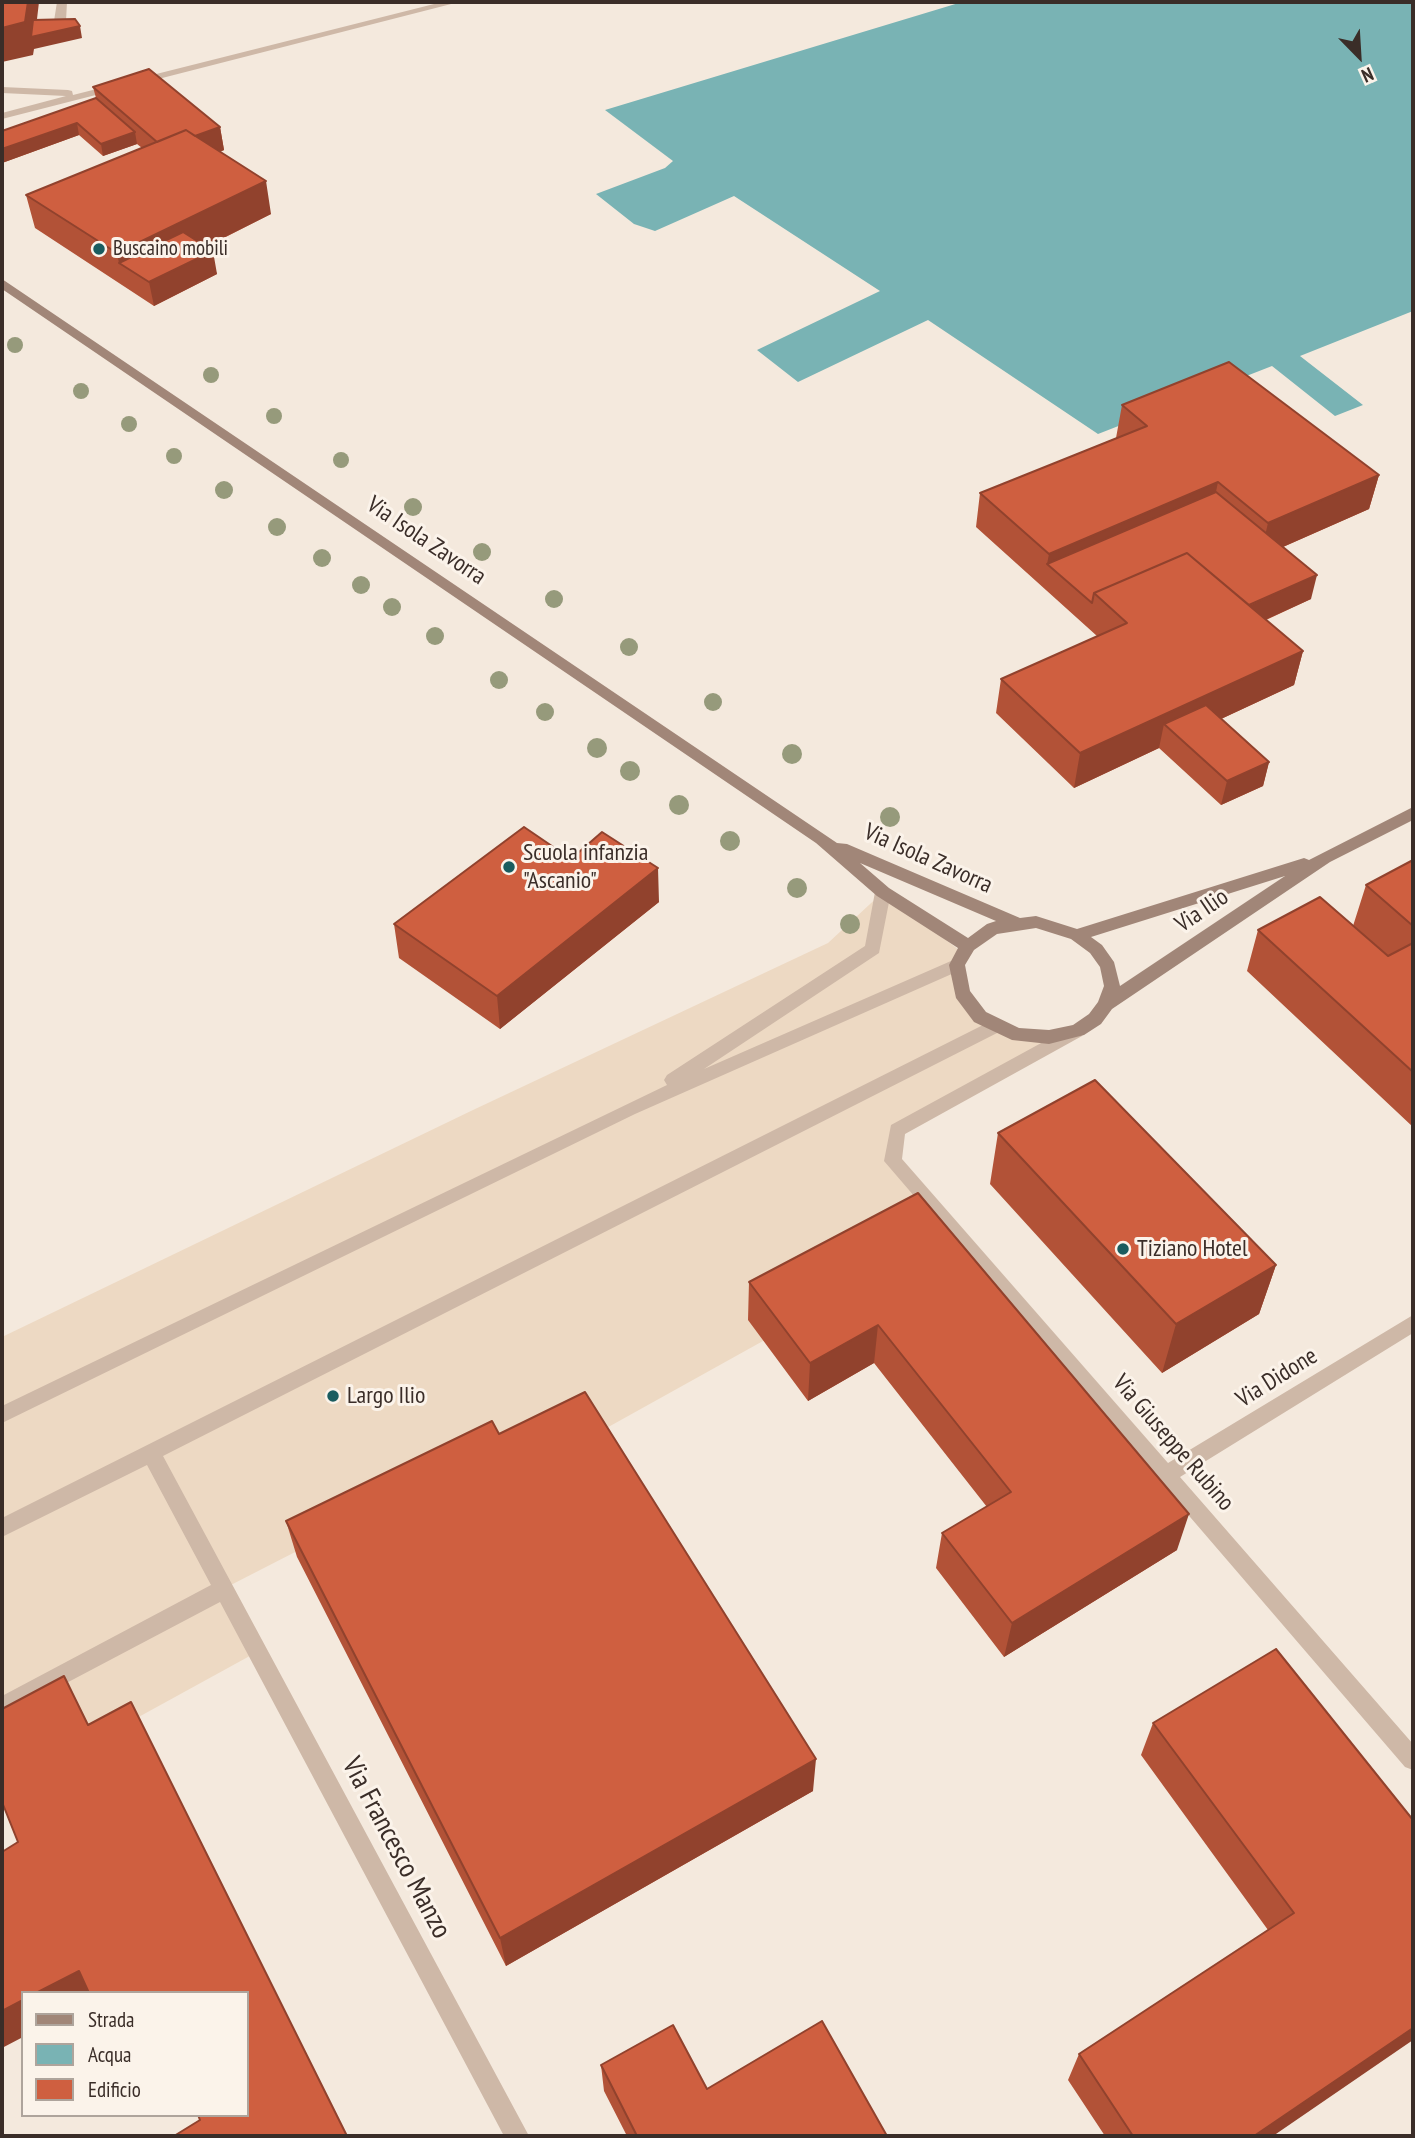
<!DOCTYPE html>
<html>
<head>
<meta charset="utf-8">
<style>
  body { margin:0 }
  #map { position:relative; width:1415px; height:2138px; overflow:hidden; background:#f4e9dd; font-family:"PT Sans Narrow",sans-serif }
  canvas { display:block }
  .frame { position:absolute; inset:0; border:4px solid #3a2d28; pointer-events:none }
  .legend { position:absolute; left:21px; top:1991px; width:228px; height:126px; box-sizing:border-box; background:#fbf3ea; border:2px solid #aea49c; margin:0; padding:9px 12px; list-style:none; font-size:21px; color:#3a2d28 }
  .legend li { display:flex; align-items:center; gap:14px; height:35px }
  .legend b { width:35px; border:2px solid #aea49c }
  .north { position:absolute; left:1324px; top:21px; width:70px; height:70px; -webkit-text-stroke:5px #fbf3ea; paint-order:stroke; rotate:156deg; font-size:19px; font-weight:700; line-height:28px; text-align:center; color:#3a2d28 }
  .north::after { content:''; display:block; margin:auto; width:24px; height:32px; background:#3a2d28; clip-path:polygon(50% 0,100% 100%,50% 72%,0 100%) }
</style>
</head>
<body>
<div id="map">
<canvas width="1415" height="2138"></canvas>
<div class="frame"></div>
<ul class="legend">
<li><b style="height:9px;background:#a18678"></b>Strada</li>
<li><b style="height:19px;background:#79b3b4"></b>Acqua</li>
<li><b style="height:19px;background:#cf5f40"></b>Edificio</li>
</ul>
<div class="north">N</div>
</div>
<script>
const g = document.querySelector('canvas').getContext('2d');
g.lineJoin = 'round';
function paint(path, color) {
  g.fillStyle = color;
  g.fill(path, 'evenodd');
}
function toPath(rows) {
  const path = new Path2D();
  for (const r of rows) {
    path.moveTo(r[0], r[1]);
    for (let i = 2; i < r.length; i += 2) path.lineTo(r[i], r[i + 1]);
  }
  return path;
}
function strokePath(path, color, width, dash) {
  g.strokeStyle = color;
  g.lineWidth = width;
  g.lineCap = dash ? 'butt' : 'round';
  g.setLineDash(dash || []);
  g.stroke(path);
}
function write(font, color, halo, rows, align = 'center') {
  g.font = font + ' "PT Sans Narrow",sans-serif';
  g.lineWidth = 6;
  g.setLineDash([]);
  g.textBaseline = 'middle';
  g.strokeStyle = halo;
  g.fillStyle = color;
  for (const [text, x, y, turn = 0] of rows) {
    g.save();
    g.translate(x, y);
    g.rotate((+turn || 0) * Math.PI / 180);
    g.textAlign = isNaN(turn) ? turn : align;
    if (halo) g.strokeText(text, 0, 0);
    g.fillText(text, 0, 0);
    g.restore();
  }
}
const plaza = toPath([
  [883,892,963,953,958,982,995,1026,1064,1034,897,1130,893,1161,943,1215,763,1341,513,1480,492,1451,225,1588,257,1652,2,1792,2,1337,473,1110,828,943]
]);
const water = toPath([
  [962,2,1413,2,1413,311,1300,356,1363,405,1335,416,1272,366,1098,434,928,320,798,382,757,350,880,291,734,196,655,231,634,224,596,194,665,168,673,161,605,110]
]);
const service = toPath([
  [57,2,67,2,66,21,60,24,54,21,57,2],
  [442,2,459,2,2,119,2,113,66,96,2,93,2,87,68,90,72,91,73,95,442,2]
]);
const minor = toPath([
  [883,886,891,892,879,953,704,1069,951,961,963,961,965,965,963,969,635,1114,2,1423,2,1406,667,1085,664,1080,667,1075,865,946,875,892,883,886],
  [995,1019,1001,1021,1004,1026,1001,1031,163,1456,529,2136,504,2136,220,1602,2,1717,2,1696,211,1585,147,1465,2,1537,2,1518,995,1019],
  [1076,1024,1082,1026,1085,1031,1082,1036,905,1134,902,1159,1168,1463,1413,1315,1413,1333,1180,1477,1413,1744,1413,1770,1405,1767,884,1161,891,1125,1076,1024]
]);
const secondary = toPath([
  [2,279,837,843,847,844,1020,918,1036,916,1077,929,1304,858,1309,860,1413,807,1413,820,1330,862,1112,1009,1101,1024,1084,1035,1049,1044,1012,1040,974,1022,956,998,949,965,958,948,877,896,816,843,2,289,2,279],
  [860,863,996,921,987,924,968,938,889,888,860,863],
  [1285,876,1120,986,1114,962,1102,945,1091,937,1285,876],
  [1036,928,1071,939,1090,953,1100,967,1104,986,1098,1002,1089,1014,1073,1025,1049,1030,1019,1028,986,1012,970,991,965,965,974,950,997,934,1036,928]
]);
const trees = [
  [15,345,8],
  [211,375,8],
  [81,391,8],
  [274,416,8],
  [129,424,8],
  [174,456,8],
  [341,460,8],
  [224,490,9],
  [413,507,9],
  [277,527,9],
  [482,552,9],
  [322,558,9],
  [361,585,9],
  [554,599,9],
  [392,607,9],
  [435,636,9],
  [629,647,9],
  [499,680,9],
  [713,702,9],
  [545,712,9],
  [597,748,10],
  [792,754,10],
  [630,771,10],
  [679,805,10],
  [890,817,10],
  [730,841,10],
  [797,888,10],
  [850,924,10]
];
const wall = toPath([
  [93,87,220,127,224,150,220,152,271,214,206,247,217,274,154,306,35,228,26,195,142,148,137,144,103,156,79,135,2,163,96,98],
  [1122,405,1379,475,1369,509,1283,547,1311,599,1266,620,1303,651,1294,685,1221,719,1269,762,1263,786,1221,805,1159,748,1074,788,996,713,1001,679,1097,636,976,527,980,493,1116,438],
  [571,859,659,902,500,1029,399,958,394,924],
  [1413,860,1413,1127,1247,971,1258,930,1353,926,1366,885],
  [998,1133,1276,1265,1259,1314,1162,1373,990,1184],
  [918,1193,1177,1550,1004,1657,936,1568,942,1533,987,1507,874,1363,808,1401,748,1320,749,1282],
  [499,1434,813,1791,506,1966,297,1557,286,1521],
  [1153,1723,1413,1820,1273,2136,1105,2136,1068,2080,1079,2054,1268,1930,1141,1755],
  [601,2065,707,2089,887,2136,627,2136,604,2091]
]);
const shadedWall = toPath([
  [28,2,39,2,35,36,80,26,82,38,34,49,33,55,2,62,2,28],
  [77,123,79,135,2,163,2,149],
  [220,127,224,150,168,171,164,147],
  [135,132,137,144,103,156,101,144],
  [266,181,271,214,143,278,119,263,117,253],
  [213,251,217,274,154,306,149,282],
  [1379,475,1369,509,1260,557,1268,523],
  [1218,482,1211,516,1047,564,1049,554],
  [1317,575,1311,599,1234,634,1240,610],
  [1303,651,1294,685,1180,738,1164,724,1159,748,1074,788,1080,753],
  [1269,762,1263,786,1221,805,1227,781],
  [658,868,659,902,500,1029,497,996],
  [1276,1265,1259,1314,1162,1373,1176,1324],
  [878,1325,874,1363,808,1401,810,1363],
  [1189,1514,1177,1550,1004,1657,1012,1623],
  [816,1759,813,1791,506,1966,500,1938],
  [79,1971,93,1993,36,1993],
  [23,2000,23,2037,2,2048,2,2011],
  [1413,2028,1413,2040,1273,2136,1254,2136]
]);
const building = toPath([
  [2,2,28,2,25,22,2,28,2,2],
  [75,19,80,26,31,37,33,20,75,19],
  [149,69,220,127,195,136,186,130,157,142,93,87,149,69],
  [96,98,135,132,101,144,77,123,2,149,2,131,96,98],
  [186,130,266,181,117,253,26,195,186,130],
  [183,232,213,251,149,282,119,263,183,232],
  [1229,362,1379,475,1268,523,1218,482,1049,554,980,493,1147,426,1122,405,1229,362],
  [1216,492,1317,575,1249,605,1187,553,1094,593,1092,603,1047,564,1216,492],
  [1187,553,1303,651,1080,753,1001,679,1127,623,1094,593,1187,553],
  [1206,705,1269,762,1227,781,1164,724,1206,705],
  [524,827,571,859,602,832,658,868,497,996,394,924,524,827],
  [1413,860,1413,926,1366,885,1413,860],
  [1320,897,1388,956,1413,943,1413,1072,1258,930,1320,897],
  [1095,1080,1276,1265,1176,1324,998,1133,1095,1080],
  [918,1193,1189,1514,1012,1623,942,1533,1011,1492,878,1325,810,1363,749,1282,918,1193],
  [585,1392,816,1759,500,1938,286,1521,492,1421,499,1434,585,1392],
  [1276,1649,1413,1820,1413,2028,1254,2136,1133,2136,1079,2054,1294,1913,1153,1723,1276,1649],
  [64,1676,88,1725,131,1702,347,2136,174,2136,200,2120,198,2115,247,2115,247,1993,89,1993,79,1971,36,1993,23,1993,23,2000,2,2011,2,1852,18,1842,2,1802,2,1709,64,1676],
  [822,2021,887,2136,637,2136,601,2065,673,2025,707,2089,822,2021]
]);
const markers = [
  [99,249,7,"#1a5c5f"],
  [509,867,7,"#1a5c5f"],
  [1123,1249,7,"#1a5c5f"],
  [333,1396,7,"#1a5c5f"]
];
const farPoinames = [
  ["Buscaino mobili",113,249]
];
const streetNames = [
  ["Via Isola Zavorra",426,541,34],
  ["Via Isola Zavorra",928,859,24],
  ["Via Ilio",1202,911,-34],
  ["Via Didone",1277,1378,-32],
  ["Via Giuseppe Rubino",1173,1443,49]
];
const poiNames = [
  ["Scuola infanzia",523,853],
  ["\"Ascanio\"",523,881],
  ["Tiziano Hotel",1137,1249],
  ["Largo Ilio",347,1396]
];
const nearStreetnames = [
  ["Via Francesco Manzo",396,1848,62]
];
paint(plaza, '#edd9c3');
paint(water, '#79b3b4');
paint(service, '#ceb8a7');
paint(minor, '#ceb8a7');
paint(secondary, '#a18678');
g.fillStyle = '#969a7b';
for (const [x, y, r] of trees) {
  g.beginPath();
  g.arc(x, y, r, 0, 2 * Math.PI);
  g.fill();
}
paint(wall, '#b25237');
paint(shadedWall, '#91422d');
paint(building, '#cf5f40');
strokePath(building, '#91422d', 2);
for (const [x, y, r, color] of markers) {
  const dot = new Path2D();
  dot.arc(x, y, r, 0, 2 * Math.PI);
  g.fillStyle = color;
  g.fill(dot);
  strokePath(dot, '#fbf3ea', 2.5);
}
write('21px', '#3a2d28', '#fbf3ea', farPoinames, 'left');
write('24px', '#3a2d28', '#fbf3ea', streetNames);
write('24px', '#3a2d28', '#fbf3ea', poiNames, 'left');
write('28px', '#3a2d28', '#fbf3ea', nearStreetnames);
</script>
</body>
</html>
